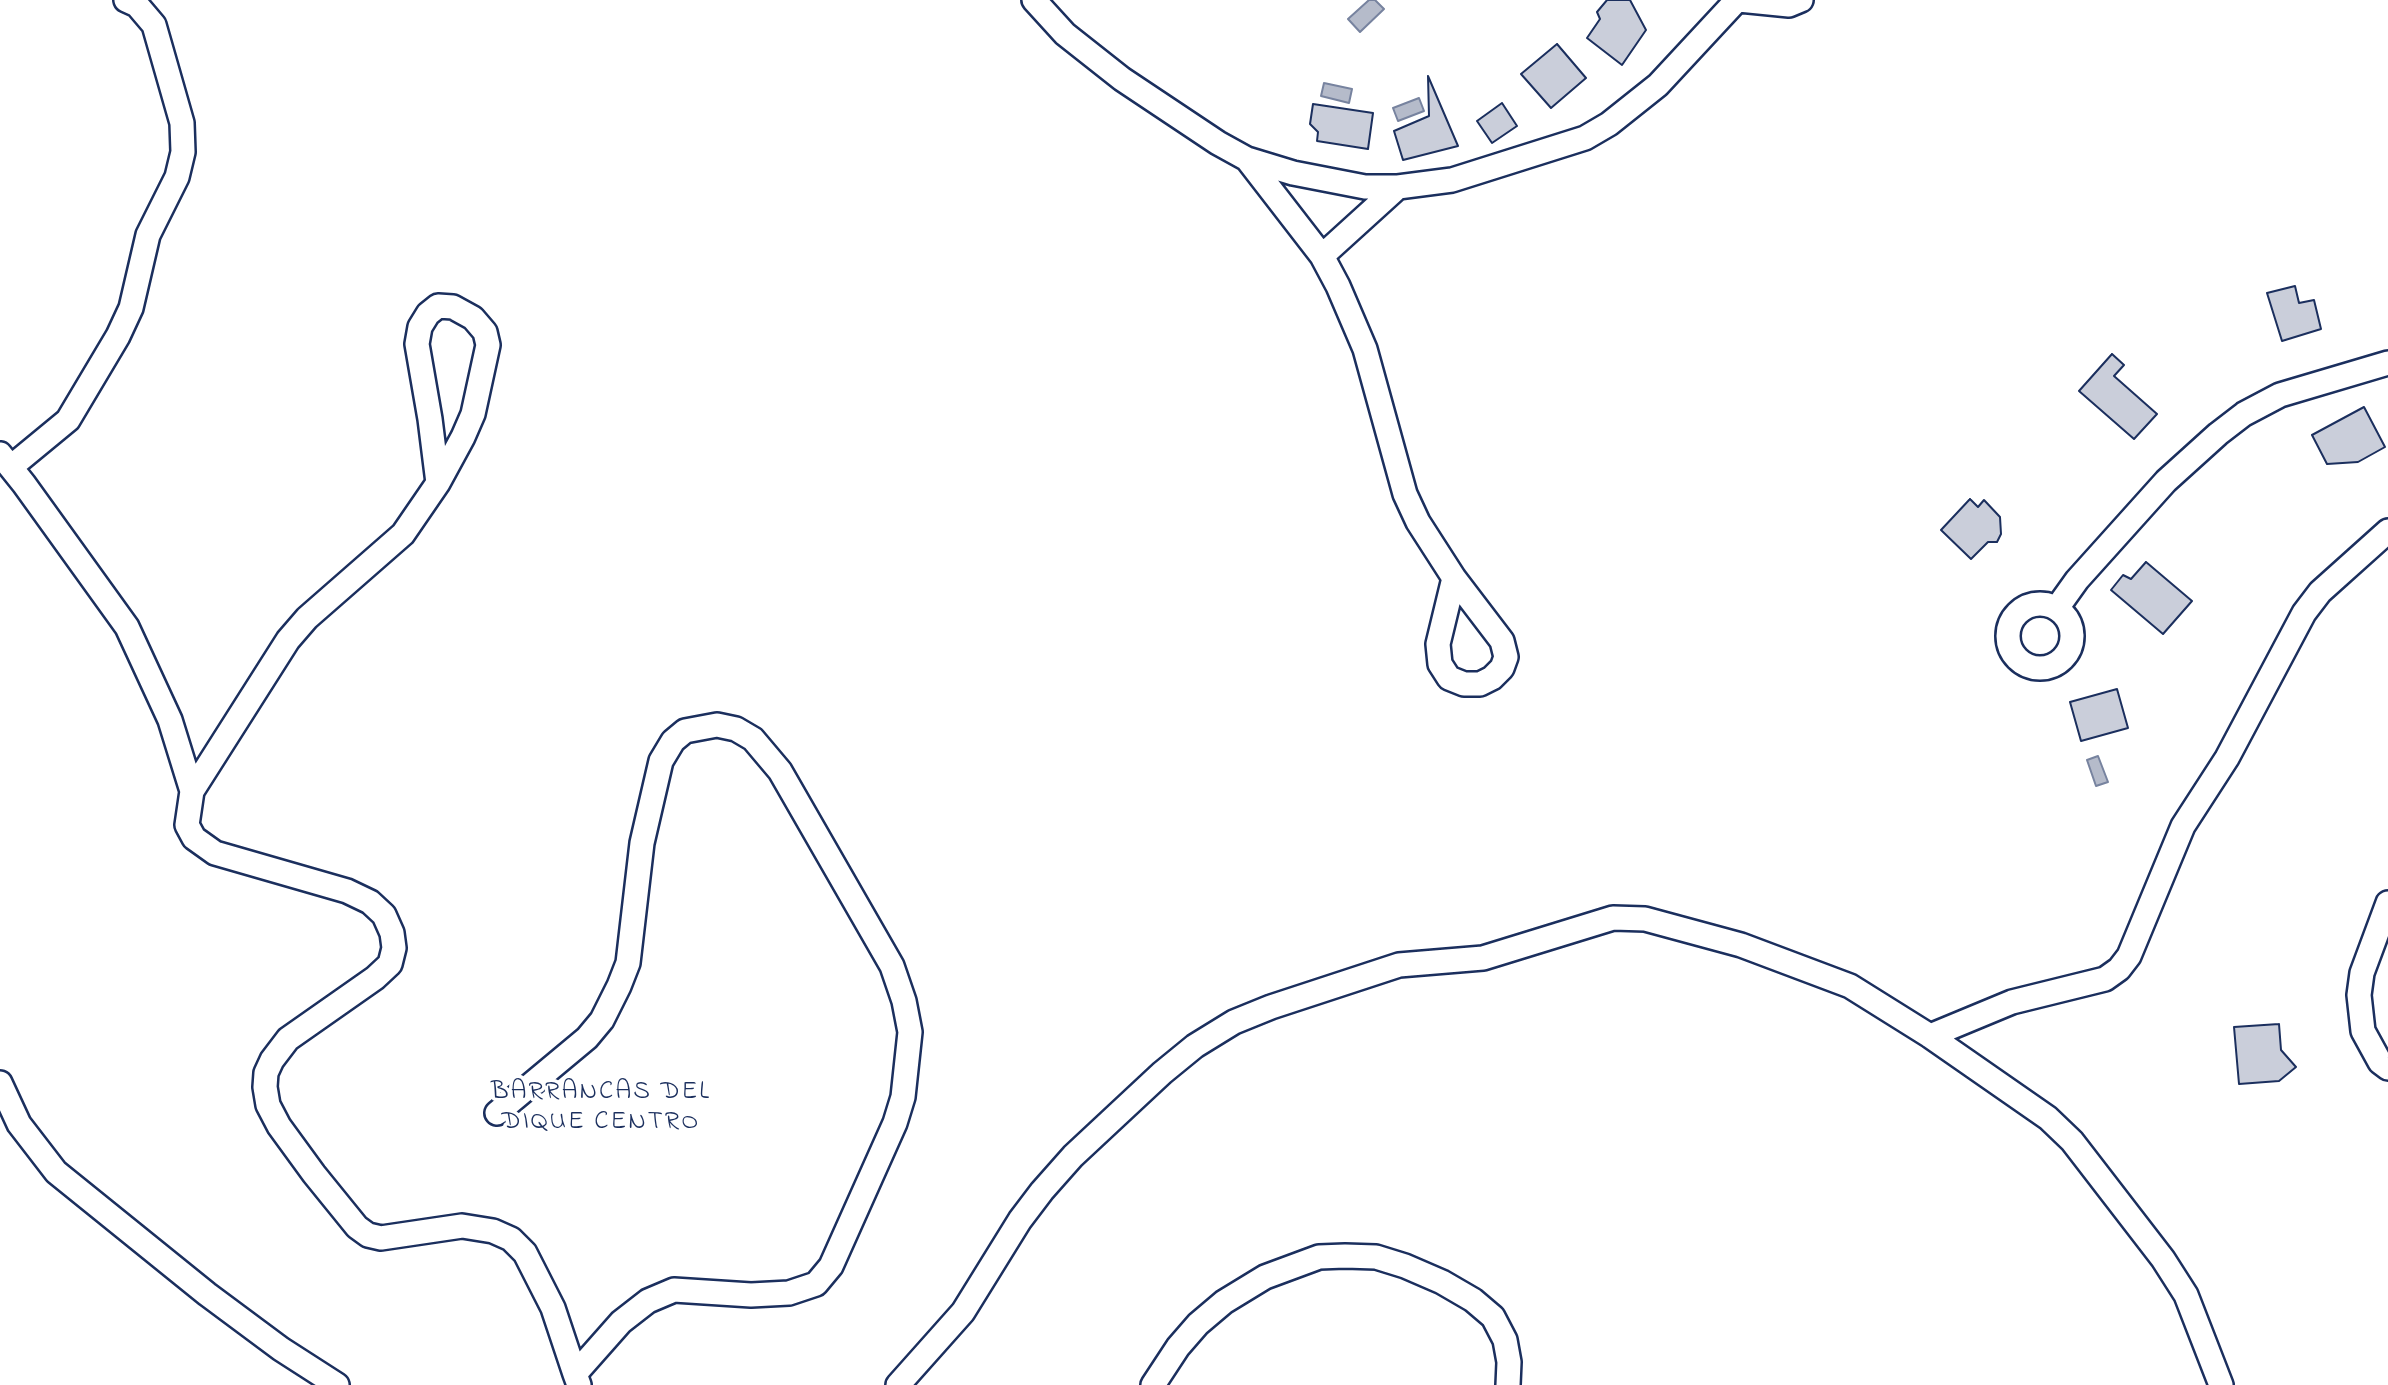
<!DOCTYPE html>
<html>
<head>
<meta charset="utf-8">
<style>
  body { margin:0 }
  canvas { display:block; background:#fff }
</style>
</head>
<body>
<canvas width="2388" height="1385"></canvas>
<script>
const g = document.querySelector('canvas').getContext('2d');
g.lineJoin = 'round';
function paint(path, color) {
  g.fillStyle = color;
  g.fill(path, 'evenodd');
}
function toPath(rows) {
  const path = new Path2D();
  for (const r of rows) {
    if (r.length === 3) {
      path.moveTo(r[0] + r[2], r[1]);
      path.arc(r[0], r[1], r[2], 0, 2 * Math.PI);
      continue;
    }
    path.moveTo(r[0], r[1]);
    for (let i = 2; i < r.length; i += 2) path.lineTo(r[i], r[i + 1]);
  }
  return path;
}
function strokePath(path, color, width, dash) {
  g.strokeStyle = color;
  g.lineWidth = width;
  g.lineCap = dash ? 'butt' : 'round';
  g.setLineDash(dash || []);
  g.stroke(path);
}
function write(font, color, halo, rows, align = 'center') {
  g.font = font + ' "Indie Flower",sans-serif';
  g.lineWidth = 7;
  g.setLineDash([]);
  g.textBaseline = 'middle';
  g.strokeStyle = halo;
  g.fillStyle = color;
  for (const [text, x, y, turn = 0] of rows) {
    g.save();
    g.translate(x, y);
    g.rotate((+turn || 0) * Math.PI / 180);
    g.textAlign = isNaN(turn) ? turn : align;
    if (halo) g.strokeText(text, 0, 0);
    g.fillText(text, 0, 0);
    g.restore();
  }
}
const water = toPath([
  [1369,0,1375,0,1384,9,1360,32,1348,19,1369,0],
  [1324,83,1352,89,1349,103,1321,96,1324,83],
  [1419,98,1424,111,1398,121,1393,108,1419,98],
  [2098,756,2108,782,2096,786,2087,760,2098,756]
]);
const building = toPath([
  [1607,0,1630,0,1646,30,1622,65,1587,38,1600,19,1597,12,1607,0],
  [1557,44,1586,78,1551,108,1521,74,1557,44],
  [1428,76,1458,146,1403,160,1394,131,1429,116,1428,76],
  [1502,103,1517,126,1492,143,1477,121,1502,103],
  [1313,104,1373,113,1368,149,1317,141,1318,132,1310,124,1313,104],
  [2295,286,2299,303,2314,300,2321,329,2282,341,2267,293,2295,286],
  [2112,354,2124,365,2114,376,2157,414,2134,439,2079,391,2112,354],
  [2364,407,2385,447,2358,462,2327,464,2312,435,2364,407],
  [1970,499,1978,507,1984,500,2000,517,2001,534,1997,542,1988,542,1971,559,1941,530,1970,499],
  [2146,562,2192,601,2163,634,2111,590,2123,575,2131,579,2146,562],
  [2117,689,2128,728,2081,741,2070,702,2117,689],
  [2279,1024,2281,1050,2296,1067,2279,1081,2239,1084,2234,1027,2279,1024]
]);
const street = toPath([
  [1034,0,1065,34,1122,79,1218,143,1247,159,1293,173,1365,187,1398,187,1452,180,1585,138,1609,124,1658,85,1737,0],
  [1739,0,1789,5,1801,0],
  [1247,159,1322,256,1338,286,1365,349,1405,494,1418,522,1454,578,1502,641,1506,657,1502,668,1492,678,1480,684,1464,684,1449,678,1440,664,1438,644,1454,578],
  [1322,256,1398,187],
  [0,454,24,484,127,627,170,720,192,791],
  [11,467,68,420,118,336,131,308,148,235,177,177,183,152,182,123,154,25,137,5,126,0],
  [438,483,430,419,417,344,420,327,428,314,438,306,453,307,473,318,485,332,488,345,473,414,463,437,438,483,403,534,307,618,288,640,192,791,187,825,194,838,215,853,347,891,370,902,384,915,392,933,394,948,390,964,375,978,288,1039,272,1060,266,1073,265,1087,268,1105,279,1126,314,1174,357,1227,368,1235,381,1238,462,1226,493,1231,511,1239,525,1253,553,1308,575,1374],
  [2040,636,32],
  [2057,608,2077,580,2166,481,2218,434,2244,414,2280,395,2388,363],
  [2388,903,2362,973,2359,995,2363,1031,2380,1062,2388,1068],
  [1930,1036,2012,1002,2105,979,2119,969,2129,956,2183,826,2227,758,2304,613,2320,592,2388,531],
  [0,1083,19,1124,56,1172,207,1294,281,1349,337,1385],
  [497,1113,587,1038,602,1020,619,986,628,963,642,843,661,761,673,741,685,731,717,725,736,729,753,739,780,771,892,966,904,1001,910,1032,903,1097,895,1123,831,1266,816,1284,789,1293,751,1295,674,1290,648,1301,621,1322,575,1374,579,1385],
  [898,1385,963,1312,1020,1220,1042,1191,1073,1156,1162,1073,1195,1046,1234,1022,1271,1007,1399,965,1483,958,1613,918,1645,919,1741,945,1850,986,1930,1036,2048,1118,2072,1141,2163,1259,2186,1295,2221,1385],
  [1153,1385,1178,1347,1198,1324,1224,1302,1265,1277,1319,1257,1345,1256,1376,1257,1405,1266,1442,1282,1473,1300,1493,1317,1505,1340,1509,1362,1508,1385]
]);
const neighbourhoodNames = [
  ["BARRANCAS DEL",601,1094],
  ["DIQUE CENTRO",601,1124]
];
paint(water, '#b5bbca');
strokePath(water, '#77839f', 2);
paint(building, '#caceda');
strokePath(building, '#1b2f5e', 2);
strokePath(street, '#1b2f5e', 28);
strokePath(street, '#fff', 23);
g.letterSpacing = '2px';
write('26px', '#1b2f5e', '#fff', neighbourhoodNames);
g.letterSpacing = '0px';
</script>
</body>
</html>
